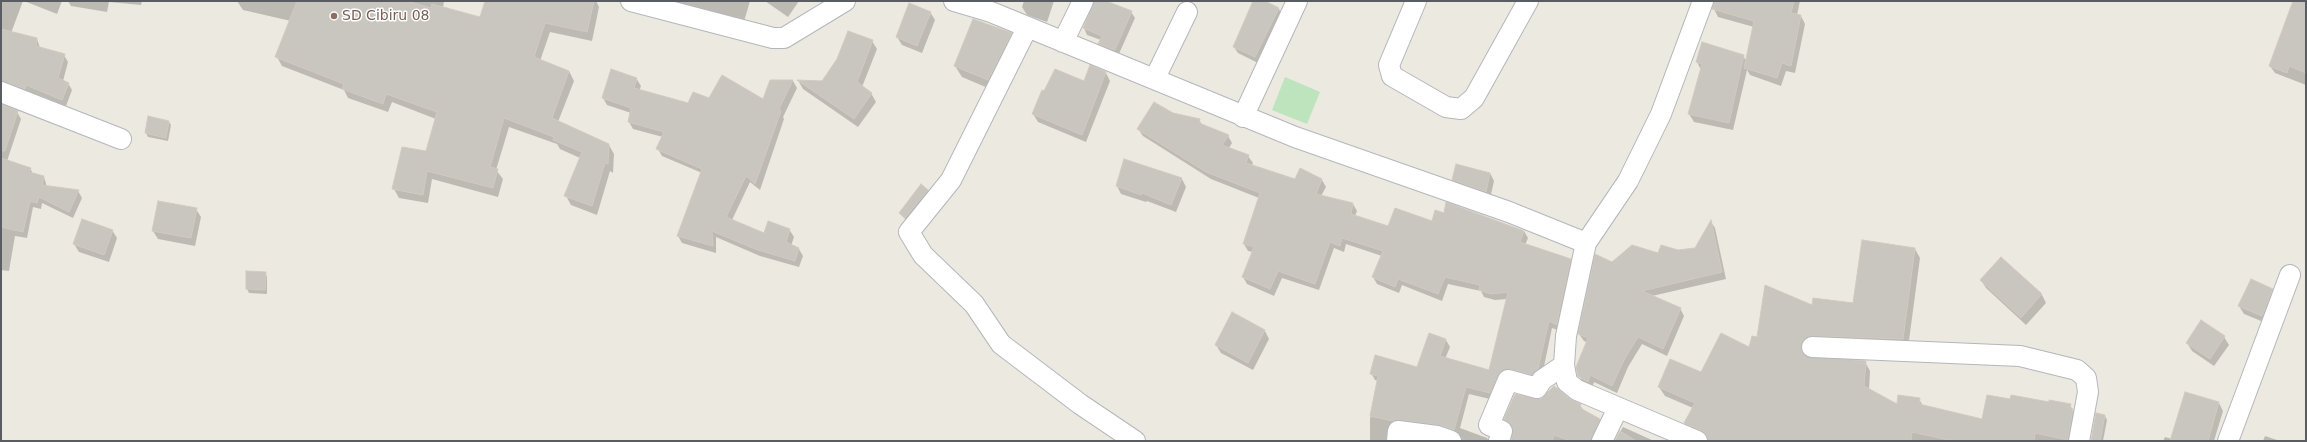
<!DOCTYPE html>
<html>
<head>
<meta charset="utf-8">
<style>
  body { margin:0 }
  #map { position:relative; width:2307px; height:442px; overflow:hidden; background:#ece9e0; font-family:"DejaVu Sans",sans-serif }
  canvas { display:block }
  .frame { position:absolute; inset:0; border:2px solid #595d61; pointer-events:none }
</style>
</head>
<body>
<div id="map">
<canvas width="2307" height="442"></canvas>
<div class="frame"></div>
</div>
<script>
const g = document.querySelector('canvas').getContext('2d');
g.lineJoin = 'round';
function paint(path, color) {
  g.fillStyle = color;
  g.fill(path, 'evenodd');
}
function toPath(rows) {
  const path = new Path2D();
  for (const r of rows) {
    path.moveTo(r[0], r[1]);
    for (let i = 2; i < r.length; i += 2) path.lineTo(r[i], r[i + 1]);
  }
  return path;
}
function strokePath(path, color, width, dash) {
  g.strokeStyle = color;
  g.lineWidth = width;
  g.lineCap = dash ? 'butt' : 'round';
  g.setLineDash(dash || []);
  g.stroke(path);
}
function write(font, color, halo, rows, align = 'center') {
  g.font = font + ' "DejaVu Sans",sans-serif';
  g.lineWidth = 3;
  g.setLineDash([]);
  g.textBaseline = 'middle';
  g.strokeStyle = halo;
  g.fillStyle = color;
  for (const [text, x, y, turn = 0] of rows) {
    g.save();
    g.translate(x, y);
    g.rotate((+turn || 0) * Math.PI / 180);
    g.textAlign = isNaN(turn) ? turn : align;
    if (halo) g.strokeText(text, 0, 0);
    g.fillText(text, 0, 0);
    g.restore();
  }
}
const green = toPath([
  [1285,77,1320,92,1307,124,1272,110]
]);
const shadow = toPath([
  [1,1,23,1,11,33,37,39,40,48,64,55,68,62,63,81,68,83,72,90,66,106,30,92,29,95,1,89],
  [24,1,62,1,57,14],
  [68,1,142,1,141,5,109,2,107,12,71,6],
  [237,1,444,1,443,8,480,18,486,1,596,1,599,7,592,41,550,32,540,61,569,71,574,81,558,122,609,145,614,154,613,173,610,171,597,215,571,205,566,196,580,158,560,149,557,144,509,127,496,170,503,179,498,197,432,179,428,203,399,198,394,189,403,148,427,152,436,119,392,102,388,112,348,98,344,90,282,66,277,57,291,21,243,10],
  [649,1,750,1,743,25],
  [765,1,799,1,788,17],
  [1024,1,1054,1,1047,22,1027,15,1022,7],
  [1095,1,1101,1,1131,12,1135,18,1118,56,1103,50,1099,44,1101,40,1087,35,1084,28],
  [1254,1,1263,1,1279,9,1282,15,1258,63,1238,53,1234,47],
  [1716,1,1800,1,1797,15,1801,16,1805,24,1795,73,1786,71,1781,86,1750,75,1747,70,1733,130,1694,122,1689,114,1701,70,1697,62,1703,43,1743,56,1747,62,1754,27,1718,17,1714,9],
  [2294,1,2306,1,2306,85,2275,73,2270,66],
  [930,12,935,20,922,53,902,45,897,37],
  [872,41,877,49,862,87,871,93,876,102,858,127,803,89,799,82,823,82],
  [1007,43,1013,54,995,91,962,77,955,66],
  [1106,73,1110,81,1086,142,1038,122,1033,114,1084,83],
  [636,78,641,86,639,91,689,104,710,100,764,100,771,81,793,81,797,88,783,117,784,119,760,190,750,182,732,220,764,234,789,229,794,237,791,246,799,249,803,256,799,267,760,256,716,237,716,253,682,243,678,236,702,173,662,156,658,149,663,137,633,129,629,122,631,113,607,105,603,98],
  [1,104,17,112,21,119,7,161,30,168,33,174,44,177,47,187,78,191,82,198,73,218,42,203,41,209,33,207,27,238,15,236,9,271,1,270],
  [1172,114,1199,120,1203,126,1228,136,1232,143,1229,148,1248,156,1253,163,1252,165,1296,180,1322,180,1326,187,1321,196,1353,204,1357,211,1355,216,1389,227,1432,222,1524,231,1528,238,1525,245,1570,260,1574,267,1560,331,1552,328,1542,376,1494,400,1469,394,1460,428,1487,438,1489,441,1463,441,1460,437,1446,432,1390,441,1370,441,1370,419,1378,381,1375,380,1371,373,1418,368,1446,340,1450,347,1445,359,1490,371,1507,299,1495,300,1484,297,1481,291,1448,284,1442,301,1402,285,1399,293,1377,284,1373,277,1382,256,1346,244,1344,252,1334,248,1319,290,1282,278,1274,296,1247,284,1243,277,1253,252,1248,251,1244,244,1259,198,1211,179,1143,136,1138,129],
  [149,117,169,122,171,125,168,141,148,137,146,133],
  [1125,160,1182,179,1186,187,1176,212,1147,201,1146,202,1121,194,1117,186],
  [1490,173,1494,181,1490,199,1458,188,1453,180],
  [928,190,932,198,910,225,900,213],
  [196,209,201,217,195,246,158,239,153,231],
  [1711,222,1715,228,1726,279,1652,296,1680,308,1684,316,1667,356,1642,344,1628,367,1617,393,1594,382,1592,389,1583,383,1579,375,1588,343,1584,341,1579,334,1612,264,1695,249],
  [112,230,117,238,109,262,79,252,74,244],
  [1915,249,1920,258,1908,348,1807,350,1806,358,1865,362,1870,371,1869,390,1898,406,1919,399,1923,406,1983,420,2011,401,2070,405,2078,419,2074,441,1709,441,1690,432,1685,423,1693,408,1665,396,1659,387,1702,373,1750,349,1758,339,1813,306,1854,304],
  [2001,258,2042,295,2046,303,2026,325,1986,288,1981,280],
  [265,273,267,277,267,294,249,293,247,289],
  [2272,289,2277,297,2266,323,2244,314,2239,306],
  [1265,331,1269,339,1253,370,1221,353,1216,345],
  [2224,337,2229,345,2214,366,2192,351,2187,343],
  [1541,400,1569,400,1580,405,1584,411,1599,420,1603,427,1597,441,1512,441,1514,429,1505,419],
  [2219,403,2223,411,2214,441,2163,441,2165,437,2172,439],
  [2097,414,2105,416,2107,420,2103,441,2091,441],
  [1623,427,1654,441,1615,441],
  [2265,436,2280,441,2263,441]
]);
const building = toPath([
  [297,1,407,1,431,8,432,4,480,17,485,1,594,1,587,32,545,23,534,57,569,71,552,118,609,144,608,164,605,163,592,206,564,196,582,152,553,140,554,137,504,118,490,167,498,169,493,188,427,171,423,195,392,189,402,147,426,151,437,112,386,94,383,104,342,89,344,84,275,57,297,1],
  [1094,1,1106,1,1132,11,1115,50,1098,44,1102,36,1083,28,1094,1],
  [1253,1,1265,1,1279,8,1255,57,1233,47,1253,1],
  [1714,1,1794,1,1791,13,1801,15,1791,66,1782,63,1777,78,1744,68,1754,21,1712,9,1714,1],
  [2293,1,2306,1,2306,73,2289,66,2287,73,2269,66,2293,1],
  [909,3,931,12,917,46,896,37,909,3],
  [973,19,1012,33,988,80,954,66,973,19],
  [1,29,37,38,36,46,65,54,58,78,69,83,62,100,26,85,25,89,1,81,1,29],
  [848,31,873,40,857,82,872,93,854,119,797,80,822,81,837,59,848,31],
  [1702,42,1744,55,1729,123,1688,114,1702,64,1696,62,1702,42],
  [1090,65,1106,72,1082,135,1032,114,1042,90,1044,91,1055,69,1084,81,1090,65],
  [611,69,637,78,634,88,688,103,693,92,709,98,722,75,763,99,770,80,793,80,779,109,781,111,755,184,746,176,726,217,764,233,768,221,790,229,786,242,799,248,795,261,755,249,712,231,713,246,677,236,702,169,656,149,664,132,628,122,631,108,602,98,611,69],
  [1154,102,1173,113,1200,119,1199,123,1229,135,1222,145,1249,155,1246,163,1295,179,1300,168,1322,179,1316,194,1353,203,1351,214,1388,226,1395,208,1432,221,1435,210,1444,213,1446,202,1524,231,1520,242,1571,259,1557,325,1549,321,1538,369,1532,375,1511,369,1501,371,1490,393,1466,387,1454,430,1438,425,1399,420,1393,421,1370,416,1378,376,1370,374,1375,355,1417,367,1429,333,1446,339,1440,356,1489,370,1508,292,1491,294,1479,290,1480,285,1445,277,1438,294,1398,279,1395,287,1372,277,1383,251,1342,238,1340,246,1330,242,1315,284,1278,271,1270,289,1242,277,1254,247,1243,244,1260,193,1206,172,1137,129,1154,102],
  [1,104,18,111,5,151,1,151,1,104],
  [148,116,169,121,166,138,145,133,148,116],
  [1,158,31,168,29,172,44,176,42,185,79,190,69,212,39,197,37,203,30,201,23,232,1,227,1,158],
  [1124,159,1182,178,1171,205,1142,193,1141,195,1116,186,1124,159],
  [1456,164,1490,173,1486,192,1452,180,1456,164],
  [921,184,928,190,905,218,899,213,921,184],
  [158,201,197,208,191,238,152,231,158,201],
  [82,219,113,230,104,255,73,244,82,219],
  [1711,220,1722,272,1642,291,1681,308,1663,349,1638,337,1624,360,1612,386,1590,375,1588,382,1578,376,1576,367,1588,338,1578,334,1595,254,1612,262,1632,245,1658,253,1661,245,1678,250,1695,248,1711,220],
  [1862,240,1915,248,1903,339,1812,336,1802,341,1802,352,1806,356,1866,361,1864,386,1897,404,1898,395,1920,398,1919,404,1982,419,1987,395,2010,399,2011,395,2049,402,2049,400,2071,404,2070,408,2073,409,2068,440,2035,433,2034,441,1953,441,1912,432,1911,441,1708,441,1706,434,1702,431,1684,423,1695,403,1658,387,1670,359,1701,372,1721,333,1749,347,1752,336,1757,337,1765,285,1812,305,1813,298,1853,303,1862,240],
  [2001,257,2042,294,2021,318,1980,280,2001,257],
  [246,271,266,272,265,290,246,289,246,271],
  [2251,279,2273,289,2262,316,2238,306,2251,279],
  [1232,312,1265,330,1248,363,1215,345,1232,312],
  [2201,320,2225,336,2210,359,2186,343,2201,320],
  [1554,386,1570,399,1581,404,1580,408,1600,419,1591,441,1571,441,1554,435,1552,441,1511,441,1513,429,1511,424,1504,419,1515,394,1541,399,1554,386],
  [2185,392,2219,402,2208,441,2170,441,2185,392],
  [2096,413,2105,415,2100,441,2091,441,2096,413],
  [1620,431,1636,441,1615,441,1620,431]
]);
const street = toPath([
  [631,1,773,38,784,38,845,1],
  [954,1,991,12,1295,137,1509,212,1586,243],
  [1416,1,1389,65,1392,76,1446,107,1461,109,1474,98,1528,1],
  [1027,28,951,180,909,232,923,255,974,304,1001,344,1080,404,1135,441],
  [1063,42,1083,1],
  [1155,78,1187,12],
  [1,92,121,139],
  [1243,117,1297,1],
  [1812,347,2020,356,2077,370,2086,378,2088,392,2079,441],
  [1397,441,1398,431,1437,436,1451,441],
  [1499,441,1502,431,1489,425,1508,380,1537,388,1542,380,1564,365],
  [1602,441,1618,408],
  [1697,441,1577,390,1567,382,1564,365,1566,336,1586,243,1628,181,1661,114,1703,1],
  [2228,441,2290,275]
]);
const markers = [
  [334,16,4,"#8d6e63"]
];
const educationNames = [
  ["SD Cibiru 08",342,16]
];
paint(green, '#bde4bc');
paint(shadow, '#0003');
paint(building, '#c9c5bf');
strokePath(building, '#d1cabe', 1);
strokePath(street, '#b3b7bb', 22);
strokePath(street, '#fff', 20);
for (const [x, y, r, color] of markers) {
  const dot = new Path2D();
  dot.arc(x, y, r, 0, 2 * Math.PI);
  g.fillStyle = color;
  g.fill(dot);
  strokePath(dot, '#fff', 1.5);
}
write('14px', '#785e54', '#fff', educationNames, 'left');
</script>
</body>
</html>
